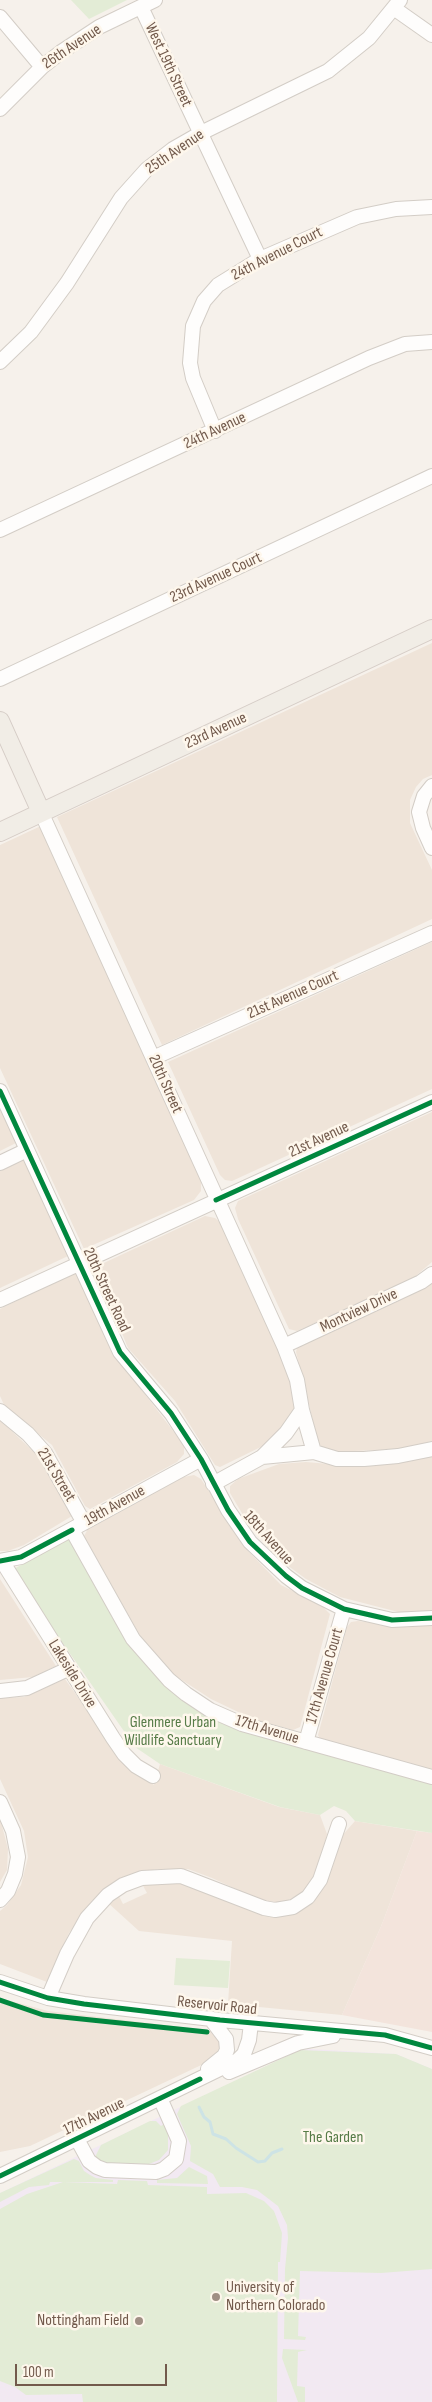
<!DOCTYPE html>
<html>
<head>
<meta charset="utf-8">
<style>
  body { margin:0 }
  #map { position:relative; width:432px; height:2402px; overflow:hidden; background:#f6f1eb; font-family:"Sofia Sans Condensed",sans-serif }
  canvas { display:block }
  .scale { position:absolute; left:15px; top:2364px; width:152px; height:22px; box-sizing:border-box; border:2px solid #725a4c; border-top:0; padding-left:6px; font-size:15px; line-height:18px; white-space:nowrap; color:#725a4c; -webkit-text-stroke:4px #fef7ec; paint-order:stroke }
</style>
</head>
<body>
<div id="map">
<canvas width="432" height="2402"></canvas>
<div class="scale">100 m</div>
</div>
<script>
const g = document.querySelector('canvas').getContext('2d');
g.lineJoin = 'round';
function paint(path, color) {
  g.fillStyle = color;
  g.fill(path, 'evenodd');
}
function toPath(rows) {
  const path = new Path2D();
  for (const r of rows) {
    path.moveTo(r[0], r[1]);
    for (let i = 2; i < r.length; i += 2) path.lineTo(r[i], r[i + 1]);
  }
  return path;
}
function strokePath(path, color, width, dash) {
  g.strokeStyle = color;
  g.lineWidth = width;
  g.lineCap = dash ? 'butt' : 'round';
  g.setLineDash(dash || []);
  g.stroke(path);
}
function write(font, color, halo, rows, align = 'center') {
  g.font = font + ' "Sofia Sans Condensed",sans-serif';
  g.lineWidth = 5;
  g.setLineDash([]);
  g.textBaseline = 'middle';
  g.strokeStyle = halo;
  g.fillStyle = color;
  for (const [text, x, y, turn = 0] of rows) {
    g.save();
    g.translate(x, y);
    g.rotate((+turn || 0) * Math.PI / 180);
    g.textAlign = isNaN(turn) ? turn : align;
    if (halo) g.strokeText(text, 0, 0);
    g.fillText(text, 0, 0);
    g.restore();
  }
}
const residential = toPath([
  [432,643,432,775,423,779,416,787,410,800,410,823,432,870,432,919,162,1045,57,817],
  [43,825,201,1180,201,1191,194,1200,84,1249,0,1068,0,845],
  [432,942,432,1089,232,1181,225,1180,220,1175,168,1062],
  [0,1110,16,1143,0,1151],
  [432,1112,432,1262,411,1280,297,1331,289,1329,238,1219,235,1208,238,1201],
  [24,1160,68,1256,0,1288,0,1171],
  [205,1216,215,1218,221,1223,293,1382,297,1398,294,1412,273,1441,220,1467,215,1465,175,1401,128,1348,97,1272,100,1265,108,1261],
  [76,1272,117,1358,184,1445,184,1454,177,1462,90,1509,85,1506,52,1445,5,1407,0,1396,0,1309],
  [432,1282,432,1441,402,1449,331,1452,322,1448,318,1441,296,1352,298,1344],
  [0,1420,37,1455,72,1516,24,1545,8,1551,0,1551],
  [432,1453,432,1610,410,1615,340,1597,306,1579,276,1557,249,1525,230,1493,230,1486,238,1479,279,1464,306,1462,340,1465],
  [194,1475,201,1479,248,1551,281,1585,322,1606,330,1614,300,1727,293,1730,255,1720,211,1699,165,1669,139,1634,84,1536,89,1527,184,1477],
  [0,1579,56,1666,33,1677,0,1680],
  [358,1621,405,1627,432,1624,432,1770,320,1739,318,1735,347,1627,351,1622],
  [65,1679,126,1765,154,1785,160,1764,279,1807,320,1815,327,1834,320,1866,304,1891,284,1903,260,1900,212,1878,188,1869,157,1869,126,1878,92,1901,69,1933,47,1982,0,1964,0,1911,7,1905,21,1885,28,1857,24,1831,0,1779,0,1698,24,1697],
  [0,1818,8,1849,7,1870,0,1882],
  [355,1821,417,1831,382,1924,342,2015,228,2004,232,1941,139,1931,107,1902,118,1894,123,1904,147,1893,142,1884,165,1878,293,1910,341,1837],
  [0,1998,48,2011,207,2030,217,2033,222,2049,214,2059,30,2146,0,2152]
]);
const commercial = toPath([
  [417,1831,432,1833,432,2032,342,2015,382,1924]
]);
const education = toPath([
  [310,2049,396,2054,432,2069,432,2402,0,2402,0,2193,300,2050]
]);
const green = toPath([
  [71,0,127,0,89,19],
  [71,1536,131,1645,147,1666,170,1690,186,1701,432,1779,432,1833,355,1821,346,1811,334,1806,320,1815,280,1807,160,1764,135,1747,64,1645,14,1569],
  [176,1958,230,1961,228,1988,174,1985],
  [300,2050,396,2054,432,2069,432,2269,381,2273,300,2271,298,2336,306,2337,305,2340,284,2339,285,2269,288,2238,287,2225,278,2206,257,2190,242,2187,220,2187,213,2174,190,2161,191,2146,177,2114,181,2106],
  [150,2121,156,2121,161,2126,164,2124,168,2132,168,2150,159,2160,149,2164,102,2163,95,2157,101,2145],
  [74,2159,79,2161,84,2171,90,2175,96,2178,113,2180,113,2182,50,2182,49,2185,29,2187,0,2202,0,2193],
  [189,2167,207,2176,208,2184,157,2183,157,2180,177,2178],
  [118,2180,147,2181,148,2185,207,2187,207,2194,246,2193,264,2201,274,2211,282,2233,280,2262,278,2262,277,2402,83,2402,82,2394,26,2395,15,2387,0,2381,0,2209,27,2194,63,2182,117,2184],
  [283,2349,307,2350,298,2352,297,2386,305,2387,305,2402,298,2402,282,2358]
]);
const stream = toPath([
  [199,2107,204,2117,210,2122,213,2134,226,2139,236,2148,258,2162,265,2161,272,2153,282,2149]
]);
const minor = toPath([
  [141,7,260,259],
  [395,9,432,35],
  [0,17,42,67],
  [0,109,42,67,61,52,99,27,155,0],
  [0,362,31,332,67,283,121,198,147,169,173,149,201,133,328,71,369,38,400,0],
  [215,431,193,378,190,363,193,326,204,301,218,285,260,259,357,217,396,209,432,207],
  [0,530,369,358,405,344,432,342],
  [0,679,432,476],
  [432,786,424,796,419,812,423,828,432,848],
  [41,812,284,1346,297,1380,302,1410,314,1452],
  [153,1058,432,933],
  [0,1091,120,1352,171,1413,201,1459,228,1510,250,1542,286,1576,302,1588,344,1609,392,1620,432,1618],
  [0,1163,27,1150],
  [0,1300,432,1102],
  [284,1346,421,1282,432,1274],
  [0,1411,28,1434,45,1453,84,1523],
  [262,1457,314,1452,337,1459,364,1459,398,1456,432,1449],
  [213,1484,262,1457,286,1433,302,1410],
  [72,1530,133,1639,169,1680,186,1694,210,1710,242,1724,432,1777],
  [0,1561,21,1557,201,1459],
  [2,1561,113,1738,124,1754,136,1766,153,1776],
  [0,1691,27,1688,68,1669],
  [306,1742,344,1609],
  [0,1802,13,1831,18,1857,15,1874,8,1891,0,1900],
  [0,1982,48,1998,84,2004,220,2020,385,2035,432,2048],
  [48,1998,67,1954,87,1918,108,1895,123,1885,142,1878,181,1876,264,1908,275,1910,293,1907,308,1897,320,1880,339,1824],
  [208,2069,224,2056,227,2050,226,2039,210,2018],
  [229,2072,298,2043,333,2036],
  [77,2139,89,2161,97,2167,105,2170,156,2172,164,2169,176,2159,179,2141,160,2098],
  [0,2176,238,2060,244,2054,249,2040,251,2023]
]);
const major = toPath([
  [0,721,41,812],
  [0,832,432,629]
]);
const cycleway = toPath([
  [0,1091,120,1352,171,1413,201,1459,228,1510,250,1542,286,1576,302,1588,344,1609,392,1620,432,1618],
  [216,1200,432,1102],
  [0,1561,21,1557,72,1530],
  [0,1982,48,1998,84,2004,220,2020,385,2035,432,2048],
  [0,2000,43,2015,207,2032],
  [0,2176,200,2079]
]);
const markers = [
  [216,2297,5,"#a08f84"],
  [139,2321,5,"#a08f84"]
];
const streetNames = [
  ["26th Avenue",72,47,-34],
  ["West 19th Street",168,65,65],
  ["25th Avenue",175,152,-34],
  ["24th Avenue Court",277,254,-27],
  ["24th Avenue",215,431,-25],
  ["23rd Avenue Court",216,578,-25],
  ["23rd Avenue",216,731,-25],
  ["21st Avenue Court",293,995,-24],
  ["20th Street",165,1084,66],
  ["21st Avenue",319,1140,-25],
  ["20th Street Road",106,1290,65],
  ["Montview Drive",359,1311,-25],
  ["21st Street",56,1475,59],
  ["19th Avenue",115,1506,-29],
  ["18th Avenue",268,1538,48],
  ["Lakeside Drive",72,1674,58],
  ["17th Avenue Court",325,1676,-74],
  ["17th Avenue",267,1730,17],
  ["Reservoir Road",217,2006,6],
  ["17th Avenue",94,2117,-26]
];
const parkNames = [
  ["Glenmere Urban",173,1723],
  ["Wildlife Sanctuary",173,1741],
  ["The Garden",333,2138]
];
const poiNames = [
  ["University of",226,2288],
  ["Northern Colorado",226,2306],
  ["Nottingham Field",129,2321,"right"]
];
paint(residential, '#efe4d9');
paint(commercial, '#f3e4dc');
paint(education, '#f2e9f2');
paint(green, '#e3ecd6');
strokePath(stream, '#cde3e5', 3);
strokePath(minor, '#d3cdc6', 16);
strokePath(major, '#d5ccc6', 20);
strokePath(minor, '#fefdfc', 14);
strokePath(major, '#f1ede6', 18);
strokePath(cycleway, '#00873e', 5);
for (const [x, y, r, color] of markers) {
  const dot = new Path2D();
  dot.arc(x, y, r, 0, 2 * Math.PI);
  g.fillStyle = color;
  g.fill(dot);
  strokePath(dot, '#fef7ec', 2);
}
write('16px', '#725a4c', '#fef7ec', streetNames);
write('16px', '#577c48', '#fef7ec', parkNames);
write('16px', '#725a4c', '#fef7ec', poiNames, 'left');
</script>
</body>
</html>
